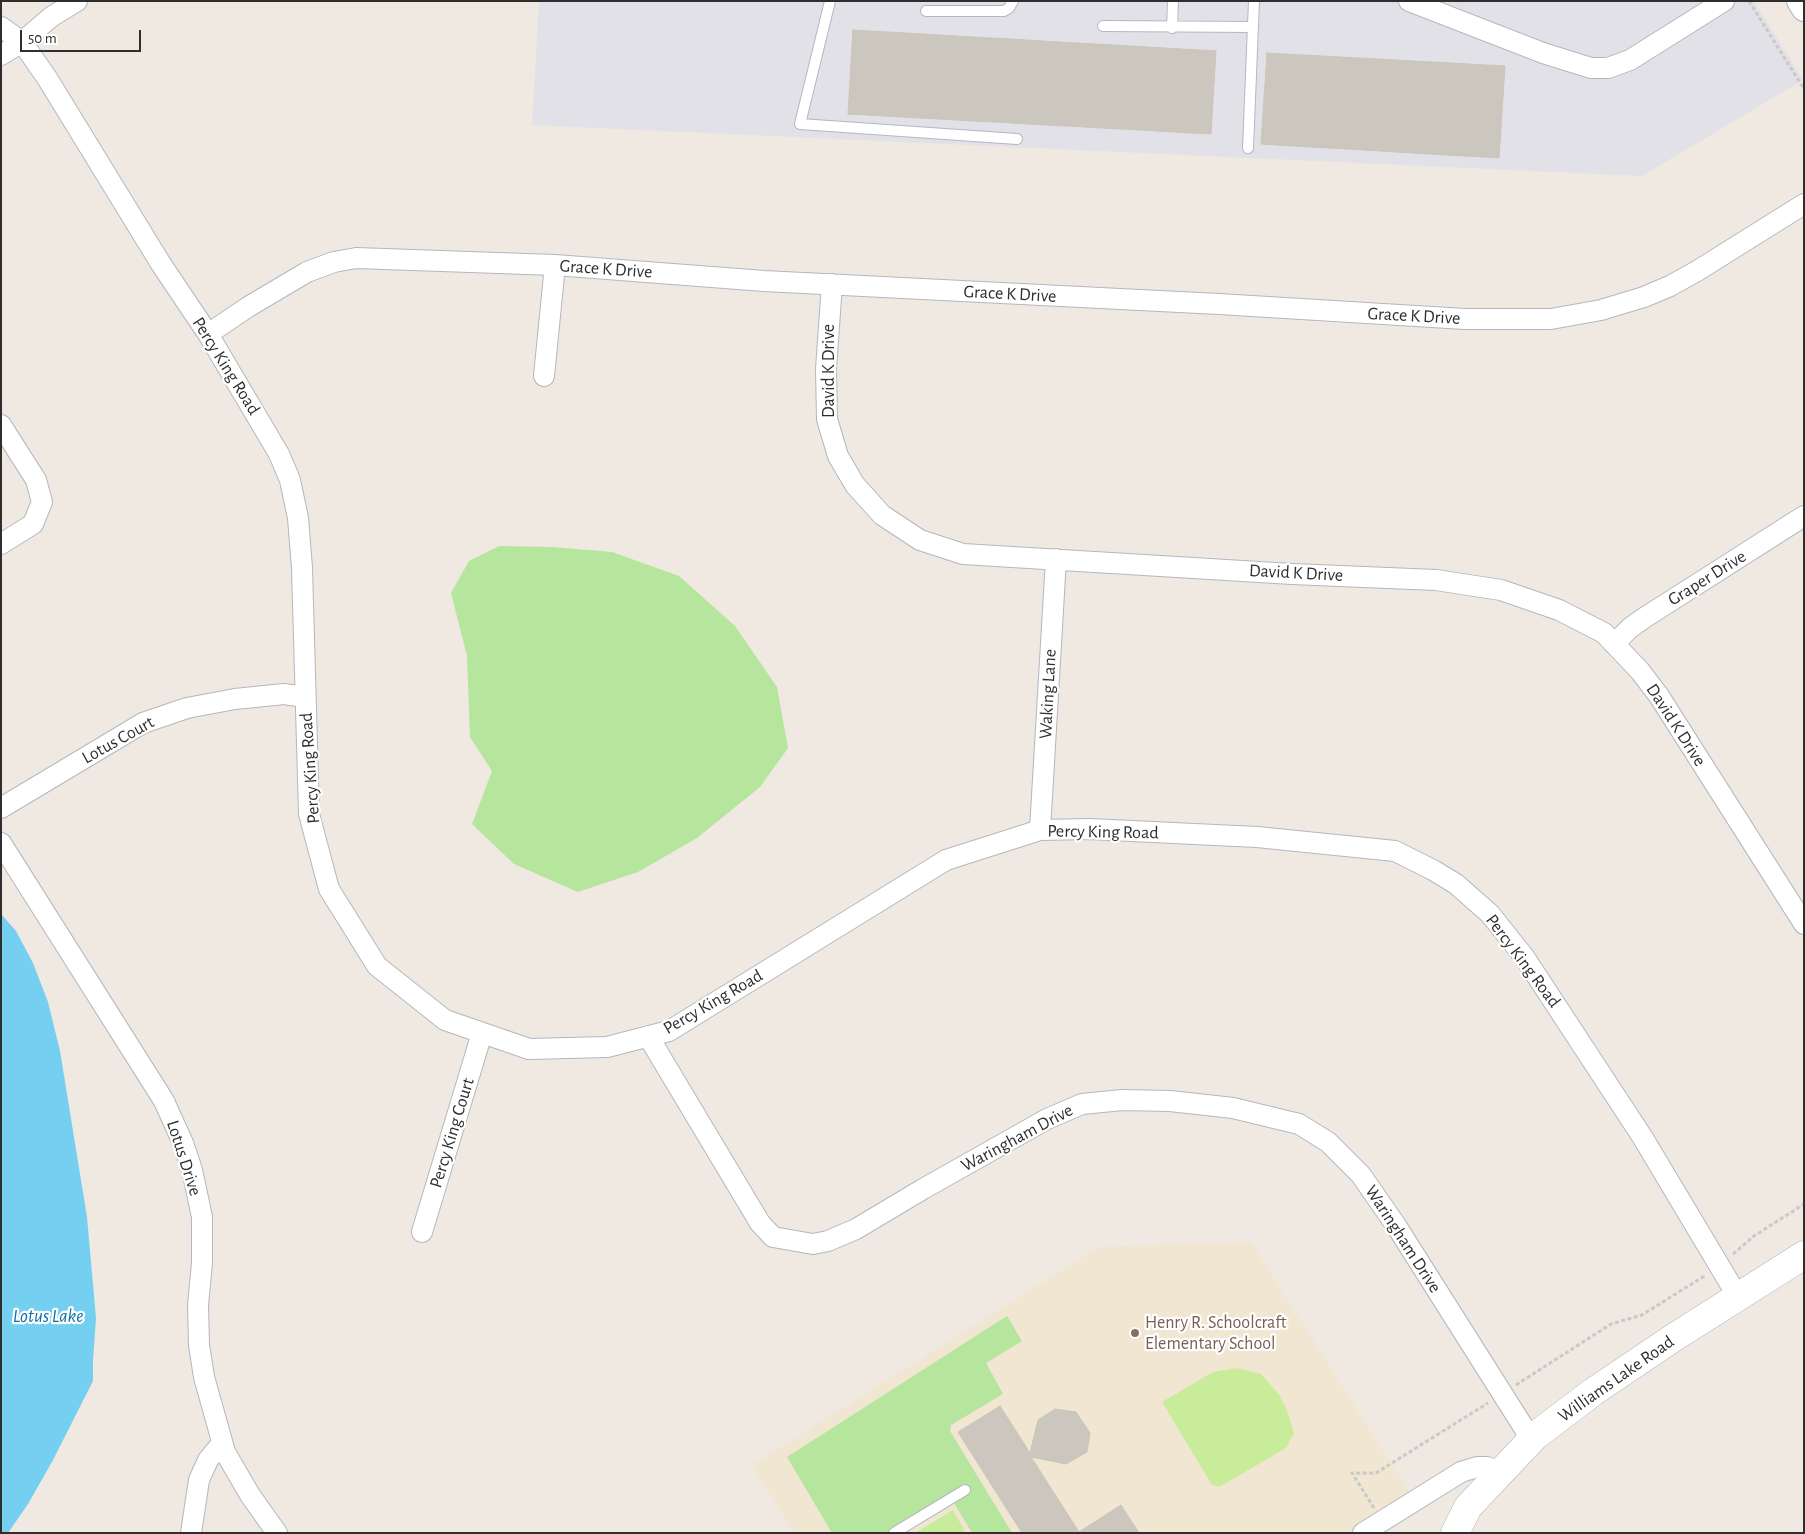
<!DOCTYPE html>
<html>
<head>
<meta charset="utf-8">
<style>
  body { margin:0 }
  #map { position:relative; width:1805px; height:1534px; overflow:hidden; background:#efe9e1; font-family:"Alegreya Sans",sans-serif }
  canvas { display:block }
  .frame { position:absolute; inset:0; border:2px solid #2e2e2e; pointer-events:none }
  .scale { position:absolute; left:20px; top:30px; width:121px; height:22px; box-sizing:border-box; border:2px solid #2e2e2e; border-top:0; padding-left:6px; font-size:15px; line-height:18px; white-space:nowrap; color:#2e2e2e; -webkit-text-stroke:4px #fff; paint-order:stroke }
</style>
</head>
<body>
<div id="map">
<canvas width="1805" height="1534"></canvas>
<div class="frame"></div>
<div class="scale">50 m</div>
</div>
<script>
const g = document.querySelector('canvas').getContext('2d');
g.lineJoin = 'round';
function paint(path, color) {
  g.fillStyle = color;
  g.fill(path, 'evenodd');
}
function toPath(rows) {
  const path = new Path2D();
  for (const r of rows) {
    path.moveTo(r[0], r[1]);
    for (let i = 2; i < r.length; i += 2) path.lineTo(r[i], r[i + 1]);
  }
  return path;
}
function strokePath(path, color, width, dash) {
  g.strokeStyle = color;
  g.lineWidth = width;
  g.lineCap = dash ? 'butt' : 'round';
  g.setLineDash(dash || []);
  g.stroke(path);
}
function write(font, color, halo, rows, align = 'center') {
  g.font = font + ' "Alegreya Sans",sans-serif';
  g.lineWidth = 4.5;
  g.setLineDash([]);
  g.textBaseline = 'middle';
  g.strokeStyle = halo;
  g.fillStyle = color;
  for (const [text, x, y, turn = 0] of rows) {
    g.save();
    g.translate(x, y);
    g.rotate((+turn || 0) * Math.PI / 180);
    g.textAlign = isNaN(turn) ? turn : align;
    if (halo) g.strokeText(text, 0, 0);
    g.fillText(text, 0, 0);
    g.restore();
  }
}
const industrial = toPath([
  [539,1,1754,1,1803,80,1642,176,532,125]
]);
const education = toPath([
  [1251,1242,1410,1493,1345,1533,794,1533,752,1465,1099,1247]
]);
const green = toPath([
  [499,546,553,547,612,552,679,576,735,626,777,687,788,748,760,787,697,838,638,872,578,892,514,864,472,824,492,771,470,737,467,656,451,593,469,561],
  [1007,1316,1022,1341,986,1363,1003,1394,951,1425,950,1431,1012,1533,972,1533,954,1503,904,1533,832,1533,787,1457]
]);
const pitch = toPath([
  [1237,1368,1261,1374,1280,1396,1288,1413,1294,1433,1286,1448,1219,1487,1212,1485,1162,1402,1213,1372],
  [953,1510,966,1533,915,1533]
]);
const water = toPath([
  [1,914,16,931,33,963,48,1002,60,1051,87,1217,96,1318,93,1360,93,1381,53,1460,28,1504,8,1533,1,1533]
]);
const building = toPath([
  [853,30,1216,51,1211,134,848,114,853,30],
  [1267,53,1505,66,1499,158,1261,144,1267,53],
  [1000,1406,1030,1453,1038,1420,1055,1409,1076,1412,1090,1433,1087,1452,1066,1464,1031,1457,1079,1532,1121,1505,1139,1533,1022,1533,958,1432,1000,1406]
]);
const path = toPath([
  [1749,1,1804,89],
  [1733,1254,1754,1236,1804,1204],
  [1516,1385,1611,1324,1642,1315,1706,1275],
  [1374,1508,1352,1473,1376,1473,1488,1403]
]);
const service = toPath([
  [830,1,800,124,1017,139],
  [926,11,1004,11,1009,8,1013,1],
  [1103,26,1253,27],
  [1172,28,1173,1],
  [1248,148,1254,1],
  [894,1533,965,1490]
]);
const minor = toPath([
  [1409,1,1543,53,1591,68,1608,68,1630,60,1724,1],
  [1,27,22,42,47,78,161,264,208,334,279,454,290,480,298,518,302,568,309,814,329,889,377,966,445,1020,529,1049,607,1047,669,1031,946,860,1040,830,1090,829,1257,837,1395,851,1433,870,1456,884,1490,914,1525,958,1643,1138,1738,1297],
  [1,55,22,42,51,17,77,1],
  [832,284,826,369,827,419,838,456,855,485,882,515,920,540,963,554,1292,574,1436,580,1501,590,1559,610,1604,633,1640,671,1659,696,1804,924],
  [208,334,248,307,307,272,334,262,356,258,555,265,764,281,1219,304,1465,319,1551,319,1601,310,1644,297,1670,286,1697,271,1804,204],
  [544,376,555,265],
  [1,425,36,480,42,502,33,524,1,544],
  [1614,644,1630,628,1644,618,1804,516],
  [1,808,143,723,187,708,235,699,284,694,305,697],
  [1040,830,1056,559],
  [1,843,164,1101,183,1143,192,1170,202,1217,202,1263,198,1305,199,1345,204,1377,225,1452,250,1495,277,1533],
  [648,1036,760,1223,773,1237,813,1244,828,1241,856,1229,923,1189,1047,1119,1082,1104,1122,1100,1170,1101,1233,1108,1299,1124,1328,1142,1361,1175,1397,1227,1531,1439],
  [422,1232,482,1033],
  [191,1533,199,1480,208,1460,222,1443],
  [1363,1533,1461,1472,1477,1467,1487,1467,1501,1472]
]);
const tertiary = toPath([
  [1799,1,1804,9]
]);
const secondary = toPath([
  [1455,1533,1468,1507,1535,1436,1593,1392,1673,1338,1804,1255]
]);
const markers = [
  [1135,1333,5,"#8d6e63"]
];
const streetNames = [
  ["Grace K Drive",606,269,4],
  ["Grace K Drive",1010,294,3],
  ["Grace K Drive",1414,316,3],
  ["Percy King Road",226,366,58],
  ["David K Drive",829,371,-90],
  ["David K Drive",1296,573,3],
  ["Graper Drive",1707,578,-32],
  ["Waking Lane",1048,694,-87],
  ["David K Drive",1676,725,57],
  ["Lotus Court",118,740,-29],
  ["Percy King Road",310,768,-94],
  ["Percy King Road",1103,832,1],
  ["Percy King Road",1523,961,53],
  ["Percy King Road",713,1002,-30],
  ["Percy King Court",452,1133,-73],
  ["Waringham Drive",1017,1138,-28],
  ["Lotus Drive",184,1158,72],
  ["Waringham Drive",1403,1239,57],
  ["Williams Lake Road",1616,1379,-35]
];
const educationNames = [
  ["Henry R. Schoolcraft",1145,1323],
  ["Elementary School",1145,1344]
];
const waterNames = [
  ["Lotus Lake",48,1316]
];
paint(industrial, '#e3e1e8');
paint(education, '#f0e6d1');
paint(green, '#b6e59e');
paint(pitch, '#c9ec9a');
paint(water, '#75cff0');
paint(building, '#cbc7bf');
strokePath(building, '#cbc5ba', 1);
strokePath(service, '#b4b7c1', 12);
strokePath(minor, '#b4b7c1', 22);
strokePath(tertiary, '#b4b7c1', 26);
strokePath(secondary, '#b4b7c1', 29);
strokePath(path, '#c9c9c9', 3, [4, 2.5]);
strokePath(service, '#fff', 10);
strokePath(minor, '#fff', 20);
strokePath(tertiary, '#fff', 24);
strokePath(secondary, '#fff', 28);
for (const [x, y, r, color] of markers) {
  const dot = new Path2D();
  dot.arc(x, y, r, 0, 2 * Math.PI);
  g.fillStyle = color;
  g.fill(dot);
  strokePath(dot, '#fff', 2);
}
write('18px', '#2e2e2e', '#fff', streetNames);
write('18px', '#785e54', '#fff', educationNames, 'left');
write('italic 19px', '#0d6fa3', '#fff', waterNames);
</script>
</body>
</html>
